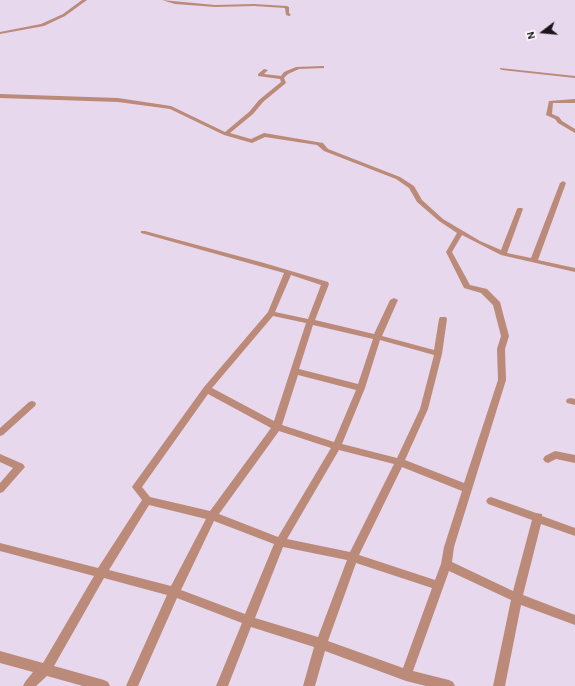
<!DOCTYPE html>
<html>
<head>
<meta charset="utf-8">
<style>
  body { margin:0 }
  #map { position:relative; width:575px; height:686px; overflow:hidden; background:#e7d8ed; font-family:"Alegreya Sans",sans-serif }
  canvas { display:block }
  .north { position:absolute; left:523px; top:12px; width:40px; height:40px; -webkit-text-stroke:3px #fff; paint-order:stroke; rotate:254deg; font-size:11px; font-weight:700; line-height:16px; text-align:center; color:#1a151c }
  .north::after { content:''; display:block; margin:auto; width:14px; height:18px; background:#1a151c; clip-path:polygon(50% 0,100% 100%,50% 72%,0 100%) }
</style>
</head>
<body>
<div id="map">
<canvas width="575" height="686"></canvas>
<div class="north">N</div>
</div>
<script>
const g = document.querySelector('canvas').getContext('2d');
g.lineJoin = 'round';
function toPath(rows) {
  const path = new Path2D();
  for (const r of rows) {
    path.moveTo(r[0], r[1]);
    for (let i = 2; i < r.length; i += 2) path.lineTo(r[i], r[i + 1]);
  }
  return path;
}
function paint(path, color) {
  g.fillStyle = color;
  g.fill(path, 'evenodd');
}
const minor = toPath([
  [82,0,87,0,65,16,44,26,0,34,0,32,41,24,63,14,82,0],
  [162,0,215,5,254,4,287,6,289,7,289,13,291,15,289,16,286,15,285,8,254,6,215,7,175,4,162,0],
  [322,66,324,66,324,68,299,69,288,74,284,78,286,83,263,102,253,114,230,133,251,139,264,133,323,143,328,149,400,177,414,186,422,200,443,219,480,241,501,250,517,209,518,208,522,208,523,209,507,253,531,258,560,183,563,181,566,183,538,260,575,268,575,272,501,255,462,235,452,252,470,285,487,289,500,302,509,336,505,349,506,380,454,547,452,562,513,591,532,520,488,504,486,501,488,498,491,497,536,513,542,514,542,516,575,528,575,536,541,524,523,595,575,615,575,625,521,605,505,686,493,686,511,600,449,571,413,671,449,680,453,682,455,686,426,686,406,681,325,651,315,686,303,686,314,647,251,627,228,686,216,686,242,623,177,598,138,686,126,686,167,595,104,578,54,666,104,680,108,682,110,686,83,686,47,676,36,686,23,686,25,682,33,672,0,663,0,651,43,663,94,576,0,551,0,543,98,568,142,500,132,487,134,484,204,387,268,312,284,273,141,233,141,231,145,231,264,263,328,282,329,284,315,320,374,334,390,300,394,298,398,300,382,336,434,350,439,319,440,317,446,317,447,319,442,354,428,409,405,460,464,483,498,380,497,349,501,336,493,305,481,293,464,288,446,252,457,233,439,221,417,202,409,188,396,179,324,151,317,145,265,137,252,143,224,135,170,109,118,102,0,98,0,94,118,98,171,106,225,132,249,112,259,100,281,82,280,79,258,76,258,74,264,69,268,70,264,74,281,76,284,72,296,67,322,66],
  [291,275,321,285,308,319,275,312,291,275],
  [273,316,306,323,274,421,212,388,273,316],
  [313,325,373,339,358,384,299,369,313,325],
  [380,340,434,355,420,409,397,458,342,444,365,388,380,340],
  [298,375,356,390,334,442,282,425,298,375],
  [208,394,271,428,210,511,150,497,142,487,208,394],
  [279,431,331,448,278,537,219,514,279,431],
  [339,450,394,464,350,552,287,539,339,450],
  [402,467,462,491,444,547,441,564,435,580,359,555,402,467],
  [149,505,206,519,171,586,109,570,149,505],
  [214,521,274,544,245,614,181,590,214,521],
  [283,547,347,560,318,637,255,618,283,547],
  [356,563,432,588,403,668,328,641,356,563],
  [500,68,575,76,575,78,502,70,500,69,500,68],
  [575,99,575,103,553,103,552,114,559,117,562,121,575,129,575,133,558,123,555,119,546,115,549,101,575,99],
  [570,398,575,399,575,405,567,403,566,401,567,399,570,398],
  [32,401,35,402,36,404,35,406,3,435,0,436,0,428,29,402,32,401],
  [555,451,575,455,575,463,556,459,548,463,545,462,543,459,545,456,555,451],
  [0,454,23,464,25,467,3,492,0,493,0,483,13,468,0,462,0,454]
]);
paint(minor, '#bb8a78');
</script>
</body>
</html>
